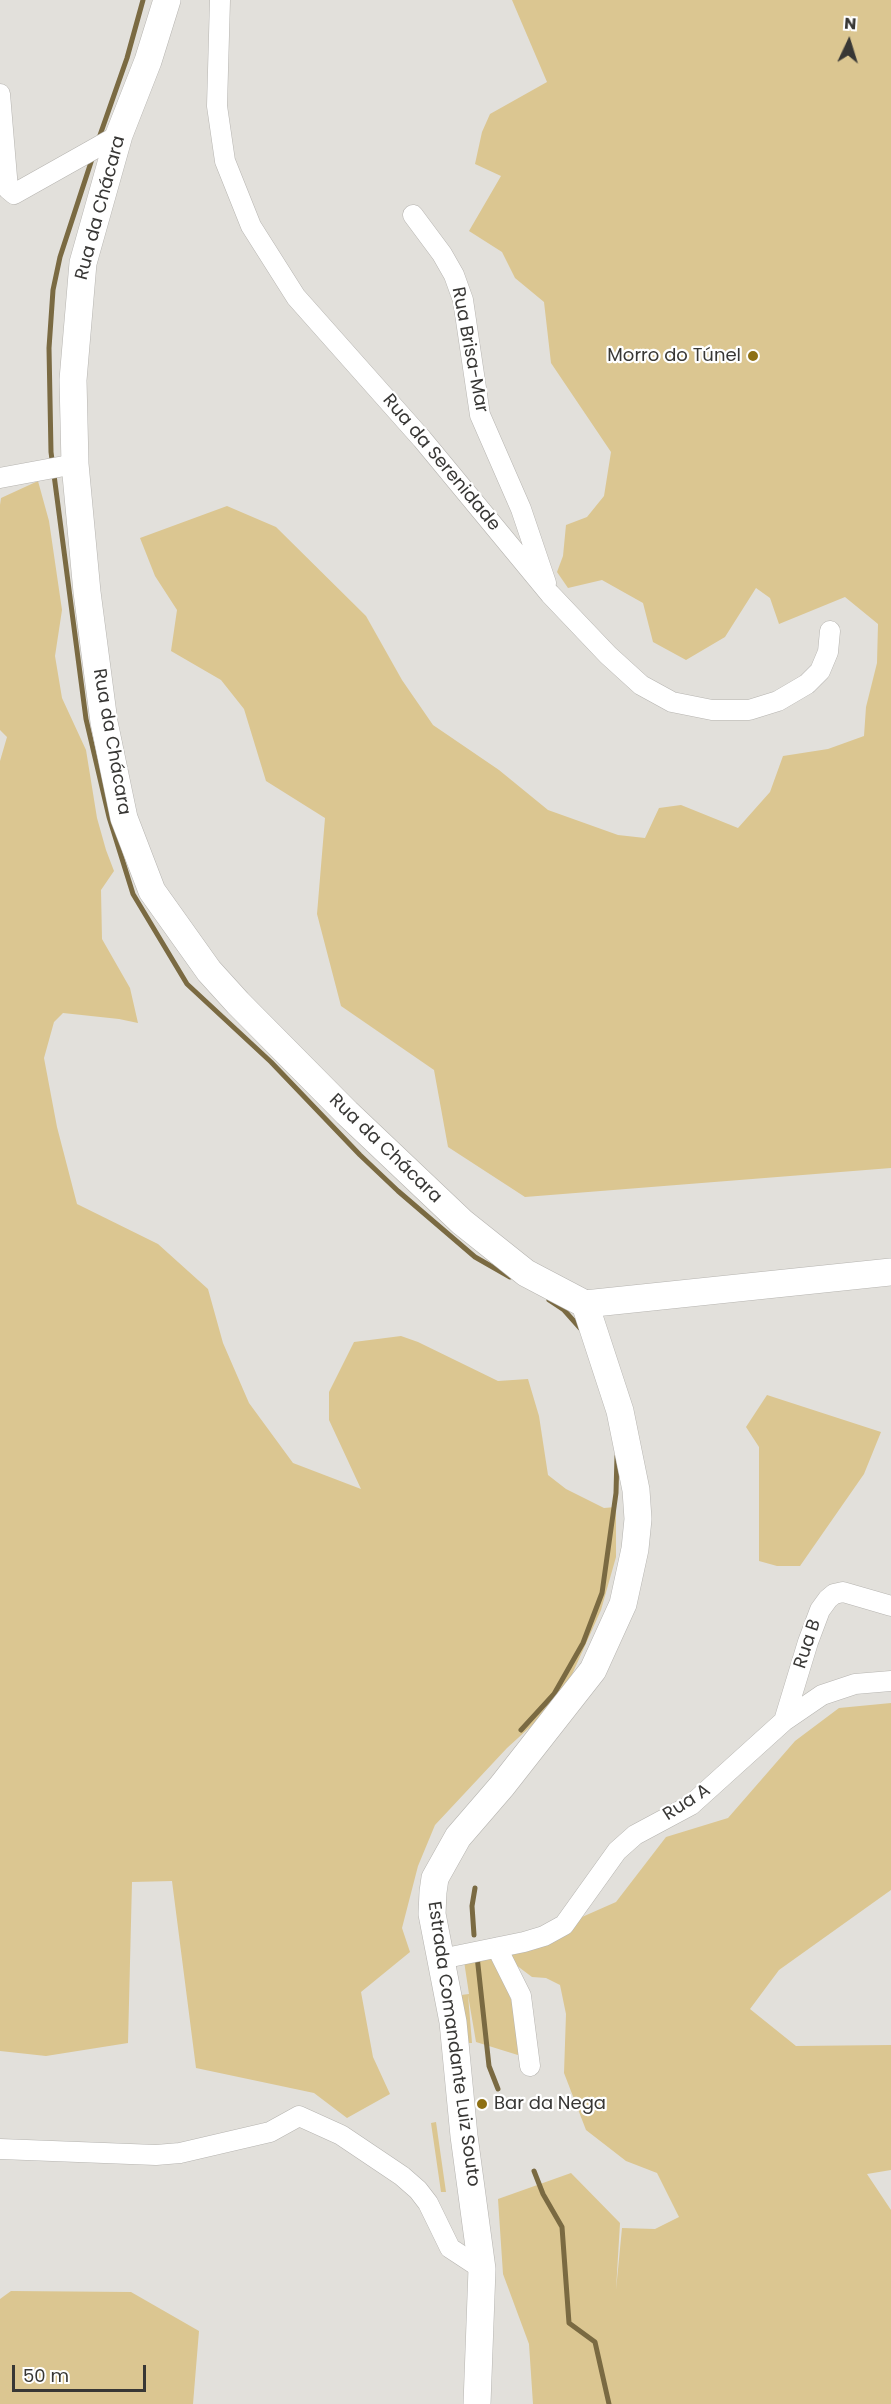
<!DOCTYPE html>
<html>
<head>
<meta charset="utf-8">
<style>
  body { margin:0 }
  #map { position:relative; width:891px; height:2404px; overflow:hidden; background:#e2e0db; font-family:Poppins,sans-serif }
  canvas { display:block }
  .north { position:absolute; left:819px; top:12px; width:60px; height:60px; -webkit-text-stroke:4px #fff; paint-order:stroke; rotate:4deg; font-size:16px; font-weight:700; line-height:24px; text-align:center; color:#383735 }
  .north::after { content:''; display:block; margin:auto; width:21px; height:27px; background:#383735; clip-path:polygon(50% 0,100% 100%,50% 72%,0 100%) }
  .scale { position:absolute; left:12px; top:2365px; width:134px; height:27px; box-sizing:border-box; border:3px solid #383735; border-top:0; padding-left:8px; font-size:18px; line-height:21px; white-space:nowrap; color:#383735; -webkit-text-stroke:4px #fff; paint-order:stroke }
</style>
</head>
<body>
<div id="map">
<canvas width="891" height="2404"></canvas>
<div class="north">N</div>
<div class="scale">50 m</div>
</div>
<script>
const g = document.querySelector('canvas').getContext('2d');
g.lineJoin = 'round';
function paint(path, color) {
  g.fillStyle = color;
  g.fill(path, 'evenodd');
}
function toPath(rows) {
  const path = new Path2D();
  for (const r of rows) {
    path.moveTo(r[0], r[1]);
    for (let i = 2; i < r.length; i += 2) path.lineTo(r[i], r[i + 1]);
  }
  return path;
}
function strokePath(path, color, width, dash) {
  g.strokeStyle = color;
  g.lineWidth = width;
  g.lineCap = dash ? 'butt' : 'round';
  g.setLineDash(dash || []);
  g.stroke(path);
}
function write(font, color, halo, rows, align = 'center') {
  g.font = font + ' Poppins,sans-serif';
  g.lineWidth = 4.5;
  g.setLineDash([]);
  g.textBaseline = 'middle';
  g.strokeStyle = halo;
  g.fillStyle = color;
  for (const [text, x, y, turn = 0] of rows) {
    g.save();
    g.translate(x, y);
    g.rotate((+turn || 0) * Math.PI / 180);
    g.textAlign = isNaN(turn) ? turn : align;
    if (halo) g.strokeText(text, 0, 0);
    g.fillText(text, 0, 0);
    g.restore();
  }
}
const green = toPath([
  [512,0,891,0,891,1168,525,1197,448,1147,434,1070,341,1006,317,914,325,818,266,781,244,709,221,680,171,651,177,610,155,576,140,538,227,506,276,527,366,616,402,680,433,725,499,770,548,810,618,835,645,838,659,808,681,805,738,828,770,792,783,756,828,749,864,736,866,707,877,663,878,624,845,597,779,624,770,598,756,588,725,637,686,660,653,642,643,603,602,580,568,588,557,572,563,556,566,525,587,517,604,496,611,452,551,363,544,302,515,278,502,252,469,231,501,176,475,164,482,132,490,114,547,82],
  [38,481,49,521,62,610,55,656,62,698,86,750,97,818,106,850,114,871,101,890,102,939,130,988,138,1023,119,1019,63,1013,54,1022,44,1058,57,1127,77,1204,158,1244,208,1289,223,1343,249,1403,293,1463,361,1489,329,1420,329,1392,354,1342,401,1336,418,1342,498,1381,528,1379,539,1416,548,1475,566,1489,604,1508,616,1507,616,1557,601,1610,561,1699,507,1748,435,1825,418,1866,402,1928,410,1952,361,1992,373,2057,390,2094,347,2118,314,2093,196,2068,172,1881,132,1882,128,2043,46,2056,0,2051,0,761,7,737,0,730,0,505,1,498],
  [767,1395,881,1432,864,1474,800,1566,777,1566,759,1561,759,1447,746,1427],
  [891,1703,891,1890,779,1970,750,2009,796,2046,891,2045,891,2170,867,2174,891,2210,891,2404,533,2404,529,2344,503,2274,498,2199,571,2173,620,2223,616,2290,622,2228,655,2229,679,2217,657,2173,626,2161,586,2130,564,2073,566,2014,560,1985,546,1978,532,1977,516,1965,505,1951,616,1902,666,1837,728,1818,795,1741,839,1708],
  [490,1956,503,1979,512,2002,521,2056,476,2042,468,1995,472,2043,465,2043,461,1995,469,1994,464,1961],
  [436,2122,446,2192,441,2192,431,2123],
  [11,2291,131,2292,199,2331,193,2404,0,2404,0,2299]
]);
const stream = toPath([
  [99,138,127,58,143,0],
  [93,156,60,257,53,290,49,348,51,452,86,719,109,817,133,894,187,984,271,1062,360,1155,398,1191,475,1257,510,1277],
  [549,1300,564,1310,580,1328],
  [521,1730,554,1694,583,1643,602,1593,616,1493,617,1456],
  [474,1935,472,1906,475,1888],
  [477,1956,489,2066,498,2089],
  [534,2171,543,2194,562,2227,569,2323,595,2342,609,2404]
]);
const street = toPath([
  [220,0,217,106,225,161,251,226,296,297,422,439,550,594,608,655,641,685,672,702,712,710,749,710,778,701,807,684,820,671,828,652,830,631],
  [0,94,8,189,14,194,119,135],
  [413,215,442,254,454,275,463,300,480,415,521,509,546,583],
  [0,478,75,464],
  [784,1721,808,1642,820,1610,828,1599,834,1594,843,1592,891,1606],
  [499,1947,501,1956,521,1996,530,2066],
  [441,1959,524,1942,544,1936,564,1925,617,1851,635,1835,691,1805,784,1721,822,1695,855,1684,891,1681],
  [0,2149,156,2155,180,2153,270,2132,299,2116,341,2135,402,2176,418,2190,428,2203,450,2248,482,2269]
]);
const secondary = toPath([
  [167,0,148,61,119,135,83,263,73,380,75,464,87,592,104,722,124,818,152,891,209,971,238,1003,347,1113,462,1222,526,1273,585,1304],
  [585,1304,891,1272],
  [477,2404,482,2269,464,2136,453,2022,432,1914,433,1892,435,1878,458,1837,502,1786,593,1670,623,1604,635,1549,638,1519,636,1490,620,1411,585,1304]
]);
const markers = [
  [753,356,6,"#8e7014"],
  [482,2104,6,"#8e7014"]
];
const streetNames = [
  ["Rua da Chácara",101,208,-75],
  ["Rua Brisa-Mar",469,350,79],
  ["Rua da Serenidade",441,463,50],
  ["Rua da Chácara",111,742,80],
  ["Rua da Chácara",385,1149,44],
  ["Rua B",808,1644,-72],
  ["Rua A",687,1803,-33],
  ["Estrada Comandante Luiz Souto",453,2044,82]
];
const poiNames = [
  ["Morro do Túnel",741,356],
  ["Bar da Nega",494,2104,"left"]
];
paint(green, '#dbc691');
strokePath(stream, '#7a6a42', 5);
strokePath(street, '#b6b4b0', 21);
strokePath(secondary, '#b6b4b0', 28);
strokePath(street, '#fff', 20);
strokePath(secondary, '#fff', 27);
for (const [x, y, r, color] of markers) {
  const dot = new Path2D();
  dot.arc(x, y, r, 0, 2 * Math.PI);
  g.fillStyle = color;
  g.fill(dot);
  strokePath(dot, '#fff', 2);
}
write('18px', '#383735', '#fff', streetNames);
write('18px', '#383735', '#fff', poiNames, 'right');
</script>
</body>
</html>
